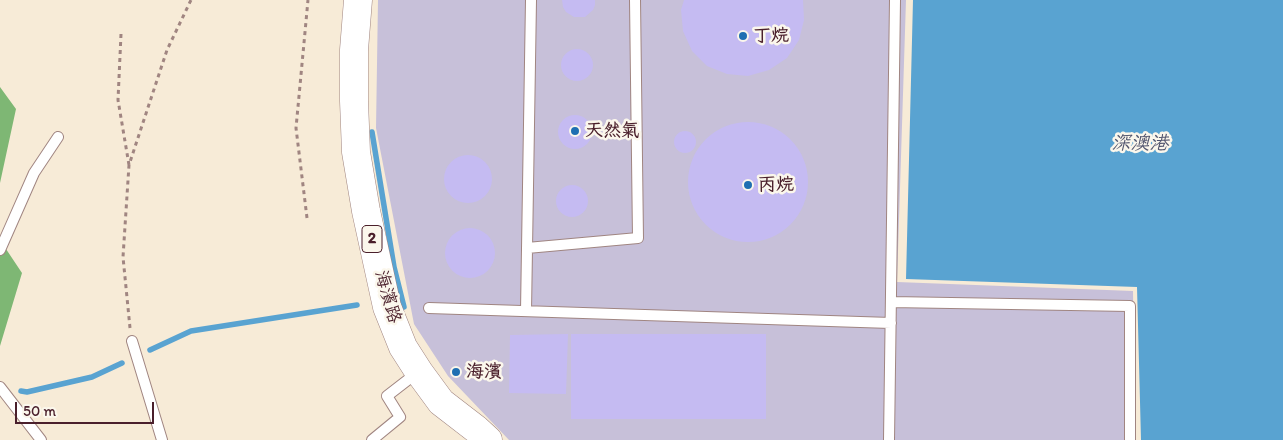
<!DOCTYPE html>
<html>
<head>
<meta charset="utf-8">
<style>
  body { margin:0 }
  #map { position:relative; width:1283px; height:440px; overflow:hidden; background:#f7ebd7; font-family:Itim,sans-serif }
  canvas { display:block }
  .scale { position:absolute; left:15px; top:402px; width:139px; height:22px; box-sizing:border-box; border:2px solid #4a1f2b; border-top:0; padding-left:6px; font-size:15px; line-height:18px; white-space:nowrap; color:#4a1f2b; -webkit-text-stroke:4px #fbf7ec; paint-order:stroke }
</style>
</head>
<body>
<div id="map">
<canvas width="1283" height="440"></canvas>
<div class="scale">50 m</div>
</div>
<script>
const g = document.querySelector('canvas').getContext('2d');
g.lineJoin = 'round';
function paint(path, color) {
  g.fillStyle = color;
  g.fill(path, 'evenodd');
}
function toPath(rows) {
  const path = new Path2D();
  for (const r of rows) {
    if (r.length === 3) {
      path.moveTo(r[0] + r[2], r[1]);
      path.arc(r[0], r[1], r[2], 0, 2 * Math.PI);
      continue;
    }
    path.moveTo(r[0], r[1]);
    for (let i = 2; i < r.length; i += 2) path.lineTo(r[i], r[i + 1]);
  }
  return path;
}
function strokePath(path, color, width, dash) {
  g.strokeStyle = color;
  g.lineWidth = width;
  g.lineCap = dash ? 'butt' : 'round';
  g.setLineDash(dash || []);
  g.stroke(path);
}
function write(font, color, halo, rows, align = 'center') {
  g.font = font + ' Itim,"LXGW WenKai TC",sans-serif';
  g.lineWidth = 5;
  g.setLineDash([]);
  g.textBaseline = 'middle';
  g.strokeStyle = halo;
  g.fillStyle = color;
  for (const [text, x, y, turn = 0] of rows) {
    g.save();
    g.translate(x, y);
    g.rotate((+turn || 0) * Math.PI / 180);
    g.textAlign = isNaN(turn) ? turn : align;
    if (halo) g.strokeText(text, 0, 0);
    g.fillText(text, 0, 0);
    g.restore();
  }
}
const industrial = toPath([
  [378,0,906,0,897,282,1133,291,1135,440,509,440,448,376,414,324,376,128]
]);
const forest = toPath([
  [0,87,16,109,0,183],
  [0,240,22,273,0,346]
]);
const water = toPath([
  [913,0,1283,0,1283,440,1141,440,1137,287,906,279]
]);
const stream = toPath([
  [372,132,394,267,404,307],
  [150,350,191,331,357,305],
  [21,391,27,392,92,377,122,363]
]);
const building = toPath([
  [562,0,595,0,595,5,593,10,585,17,574,17,566,12,563,7],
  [684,0,803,0,804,20,799,40,787,58,769,70,748,76,727,74,707,66,692,51,683,31,681,10],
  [577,65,16],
  [575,132,17],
  [748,182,60],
  [685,142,11],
  [468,179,24],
  [572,201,16],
  [470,253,25],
  [568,334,566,394,509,393,510,335],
  [571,334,766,334,766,419,571,419]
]);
const path = toPath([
  [121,34,118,100,129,165],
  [307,218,296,128,308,0],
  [130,328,123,257,129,165,167,50,191,0]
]);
const lane = toPath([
  [527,248,638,238,635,0],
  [0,250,34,173,58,137],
  [891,302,1130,306,1130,440],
  [429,308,891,323],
  [526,311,531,0],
  [132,341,162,440],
  [0,387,41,440],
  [372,440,400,417,387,396,418,372],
  [889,440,895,0]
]);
const primary = toPath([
  [358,0,354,50,354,101,356,152,366,211,387,307,403,347,419,372,441,402,476,429,488,440]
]);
const markers = [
  [743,36,5,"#1f6fb2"],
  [575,131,5,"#1f6fb2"],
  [748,185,5,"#1f6fb2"],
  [456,372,5,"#1f6fb2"]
];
const shields = [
  [372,239,20]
];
const shieldNames = [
  ["2",372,239]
];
const poiNames = [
  ["丁烷",753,36],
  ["天然氣",585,131],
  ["丙烷",758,185],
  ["海濱",466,372]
];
const streetNames = [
  ["海濱路",387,297,74]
];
const waterNames = [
  ["深澳港",1140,144]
];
paint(industrial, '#c7c0d9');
paint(forest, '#7eb774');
paint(water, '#59a3d1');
strokePath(stream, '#59a3d1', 5.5);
paint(building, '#c5bbf2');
strokePath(lane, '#a08581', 12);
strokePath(primary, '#a08581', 29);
strokePath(path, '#a08581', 3, [4, 4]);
strokePath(lane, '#fff', 10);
strokePath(primary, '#fff', 28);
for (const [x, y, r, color] of markers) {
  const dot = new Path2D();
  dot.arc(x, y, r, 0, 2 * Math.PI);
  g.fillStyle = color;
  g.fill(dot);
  strokePath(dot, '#fbf7ec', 2);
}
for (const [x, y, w] of shields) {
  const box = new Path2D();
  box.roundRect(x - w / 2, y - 13.5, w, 27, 4);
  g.fillStyle = '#fbf7ec';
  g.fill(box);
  strokePath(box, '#4a1f2b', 1);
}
write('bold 16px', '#4a1f2b', null, shieldNames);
write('bold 18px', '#4a1f2b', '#fbf7ec', poiNames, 'left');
write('18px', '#4a1f2b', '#fbf7ec', streetNames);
write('italic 19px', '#50546d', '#fbf7ec', waterNames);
</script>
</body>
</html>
